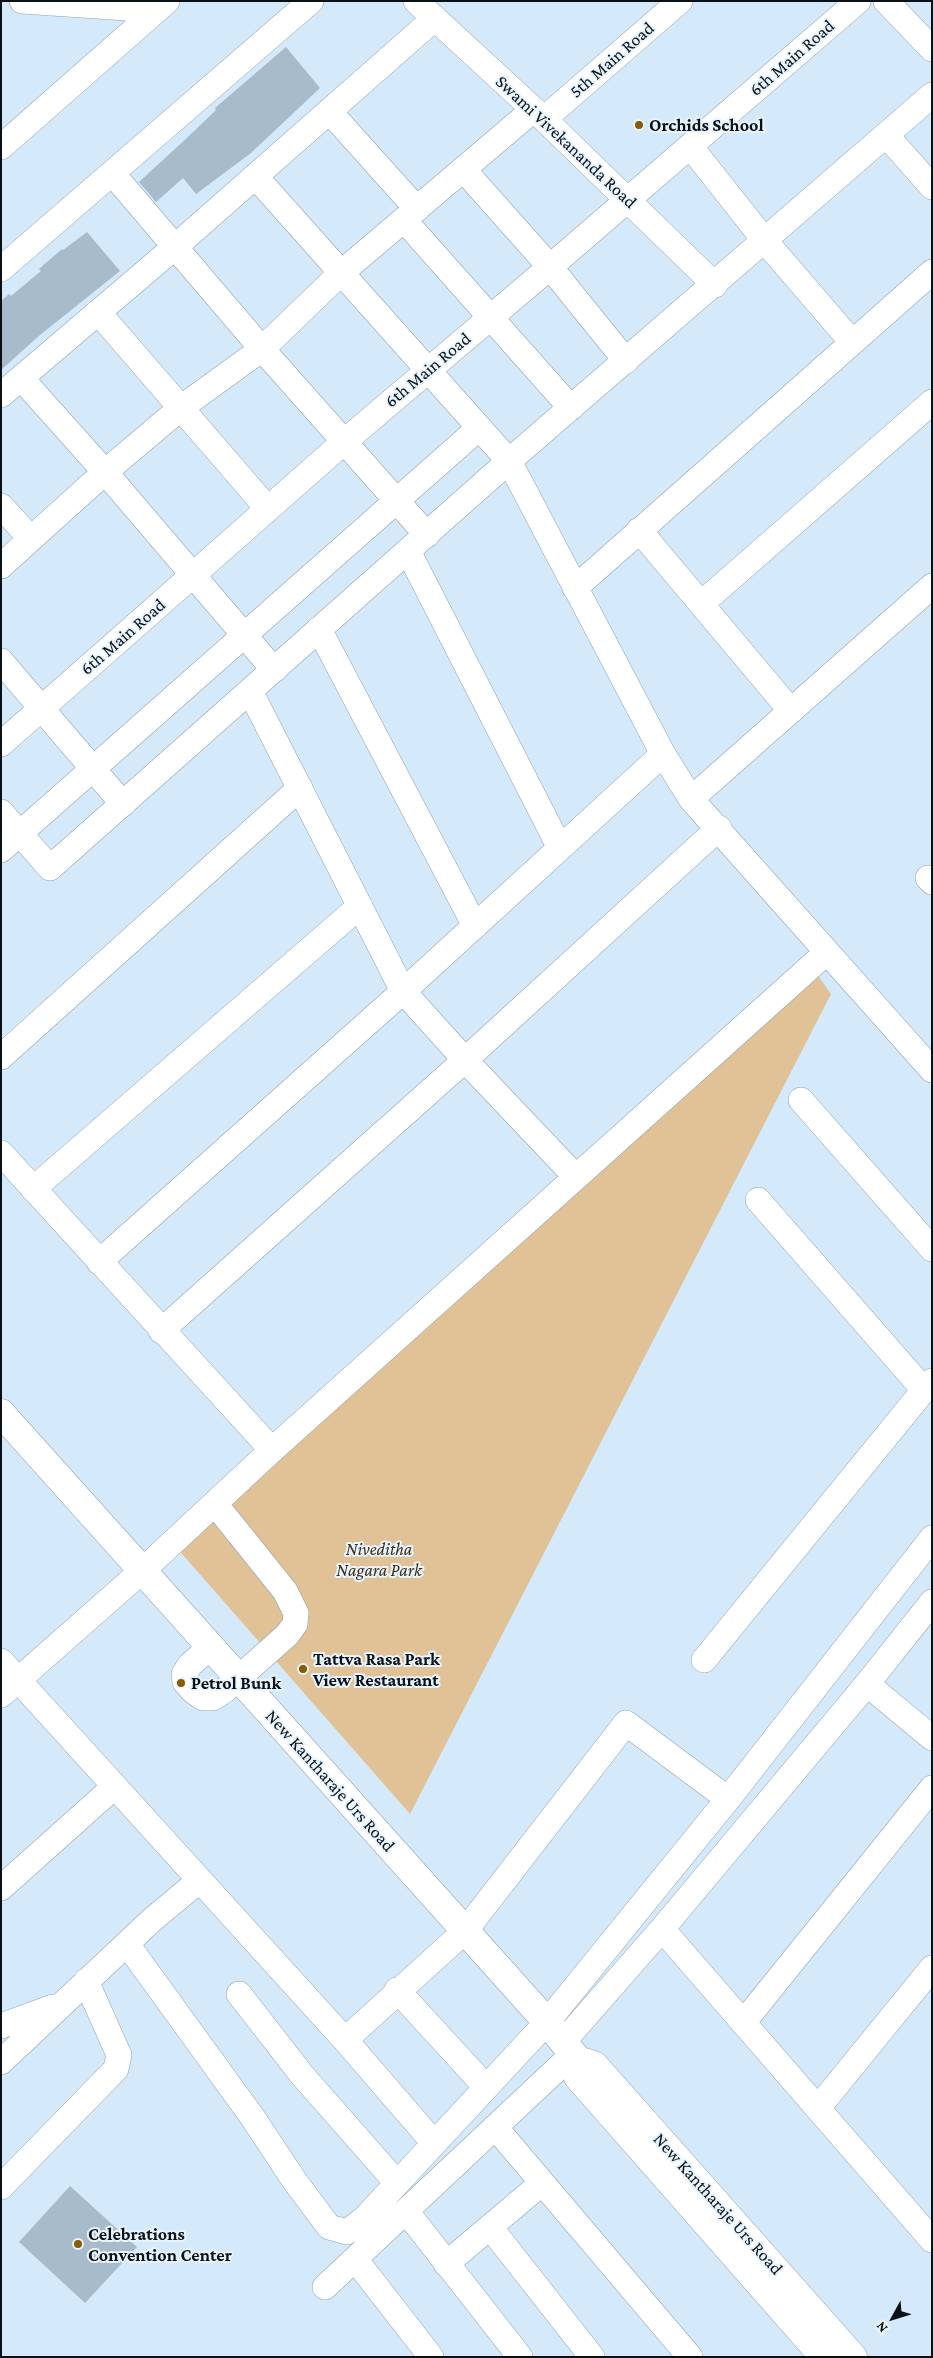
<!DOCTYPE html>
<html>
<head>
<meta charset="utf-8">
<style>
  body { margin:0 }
  #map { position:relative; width:933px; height:2358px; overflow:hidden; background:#d4e9f9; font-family:"Crimson Pro",serif }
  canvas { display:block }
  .frame { position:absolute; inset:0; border:2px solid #0a1116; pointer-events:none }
  .north { position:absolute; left:868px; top:2293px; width:50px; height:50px; -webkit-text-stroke:4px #e8f5ff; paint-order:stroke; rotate:231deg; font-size:14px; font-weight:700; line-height:20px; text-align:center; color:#0a1116 }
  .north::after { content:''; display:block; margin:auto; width:18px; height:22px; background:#0a1116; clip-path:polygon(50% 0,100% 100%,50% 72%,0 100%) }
</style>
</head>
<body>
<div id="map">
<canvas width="933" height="2358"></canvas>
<div class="frame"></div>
<div class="north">N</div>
</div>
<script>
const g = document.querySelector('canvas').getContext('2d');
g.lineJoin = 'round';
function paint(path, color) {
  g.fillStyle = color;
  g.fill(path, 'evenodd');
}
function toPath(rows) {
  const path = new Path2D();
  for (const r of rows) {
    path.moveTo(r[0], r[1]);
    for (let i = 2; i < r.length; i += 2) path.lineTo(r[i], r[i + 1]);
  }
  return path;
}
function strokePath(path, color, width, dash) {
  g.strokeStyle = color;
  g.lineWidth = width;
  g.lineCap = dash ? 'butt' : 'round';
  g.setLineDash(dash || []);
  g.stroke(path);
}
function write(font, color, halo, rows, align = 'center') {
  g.font = font + ' "Crimson Pro",serif';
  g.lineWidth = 4;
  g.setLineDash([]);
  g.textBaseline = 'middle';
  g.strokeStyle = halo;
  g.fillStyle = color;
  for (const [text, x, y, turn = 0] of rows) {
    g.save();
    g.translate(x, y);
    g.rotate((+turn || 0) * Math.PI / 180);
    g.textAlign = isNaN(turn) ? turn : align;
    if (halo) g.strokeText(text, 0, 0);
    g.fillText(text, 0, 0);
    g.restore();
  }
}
const green = toPath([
  [814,970,831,994,410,1814,176,1547]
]);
const building = toPath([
  [286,47,320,88,251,153,196,194,183,178,156,202,139,182,190,135,216,110,215,108],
  [87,232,120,271,40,335,1,370,1,301,9,294,11,296,41,271,39,269,62,249,63,250],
  [70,2186,137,2247,85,2303,19,2242]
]);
const minor = toPath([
  [22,1,157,10],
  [416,1,544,119,715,285],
  [886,1,932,49],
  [329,111,417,209],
  [544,119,680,1],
  [886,135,932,187],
  [690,146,765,241,852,342],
  [1,147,167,1],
  [463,169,550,267,626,361],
  [112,173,262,349,427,535],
  [255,176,509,461,663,754,691,799,932,1070],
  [404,220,571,408],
  [1,269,311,1],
  [98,312,268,509],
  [21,378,105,472,274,670],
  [1,395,176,246,434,19],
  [1,506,31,539],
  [639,530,791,711],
  [408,551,560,848],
  [1,566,105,472,182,407,262,349,341,273,533,110],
  [575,588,932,272],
  [701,604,932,402],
  [319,629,475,926],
  [1,661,123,804],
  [250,691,403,991,465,1060,575,1176],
  [1,744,345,441,550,267,858,1],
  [691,799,932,586],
  [1,812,50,868,509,461,932,95],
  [1,850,479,428],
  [928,878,932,882],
  [1,1057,300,788],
  [801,1100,932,1249],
  [1,1153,272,1450],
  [33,1189,360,906],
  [758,1200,924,1390,932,1381],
  [99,1262,408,987,663,754],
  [161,1331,465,1060,719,828],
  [210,1647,190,1665,184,1674,185,1682,193,1691,203,1698,213,1698,225,1690,287,1635,295,1624,296,1613,285,1591,224,1515],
  [704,1660,924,1390],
  [1,1661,345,2040,434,2143],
  [867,1684,932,1738],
  [1,1695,143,1570,272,1450,827,952],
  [1,1888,114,1787],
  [662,1929,932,2240],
  [127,1944,253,2118,294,2180,329,2227,347,2232,365,2218,547,2022,728,1799,932,1538],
  [397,1990,486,2087],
  [239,1994,302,2075,397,2183],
  [743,2023,932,1788],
  [1,2026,53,2007],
  [345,2040,465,1931,626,1723,728,1799],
  [563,2042,662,1929,867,1684,932,1602],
  [1,2062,153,1919,200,1880],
  [818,2108,932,1968],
  [495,2127,690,2357],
  [1,2187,116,2069,119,2055,86,1981],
  [406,2211,520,2357],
  [490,2227,592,2357],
  [355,2259,431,2357],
  [446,2264,542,2183],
  [325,2287,573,2054]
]);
const major = toPath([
  [1,1413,547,2022,578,2060,594,2065,853,2357],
  [578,2060,578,2077,824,2357]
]);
const markers = [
  [639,125,5,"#8a5c00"],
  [303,1669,5,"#8a5c00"],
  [181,1683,5,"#8a5c00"],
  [78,2244,5,"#8a5c00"]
];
const streetNames = [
  ["6th Main Road",792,58,-41],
  ["5th Main Road",612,60,-41],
  ["Swami Vivekananda Road",566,142,43],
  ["6th Main Road",428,370,-40],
  ["6th Main Road",123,637,-41],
  ["New Kantharaje Urs Road",330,1781,48],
  ["New Kantharaje Urs Road",718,2204,48]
];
const poiNames = [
  ["Orchids School",649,125],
  ["Tattva Rasa Park",313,1659],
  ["View Restaurant",313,1680],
  ["Petrol Bunk",191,1683],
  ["Celebrations",88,2234],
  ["Convention Center",88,2255]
];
const parkNames = [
  ["Niveditha",379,1549],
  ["Nagara Park",379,1570]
];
paint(green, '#e1c297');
paint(building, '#a7bbca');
strokePath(minor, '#8ea2b1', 26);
strokePath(major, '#8ea2b1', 29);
strokePath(minor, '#fff', 25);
strokePath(major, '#fff', 28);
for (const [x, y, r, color] of markers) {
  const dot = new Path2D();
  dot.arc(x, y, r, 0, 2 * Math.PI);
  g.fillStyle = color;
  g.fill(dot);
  strokePath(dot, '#e8f5ff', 2);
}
write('18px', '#0a1116', '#e8f5ff', streetNames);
write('bold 18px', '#0a1116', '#e8f5ff', poiNames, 'left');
write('italic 18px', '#3f2d13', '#e8f5ff', parkNames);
</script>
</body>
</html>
